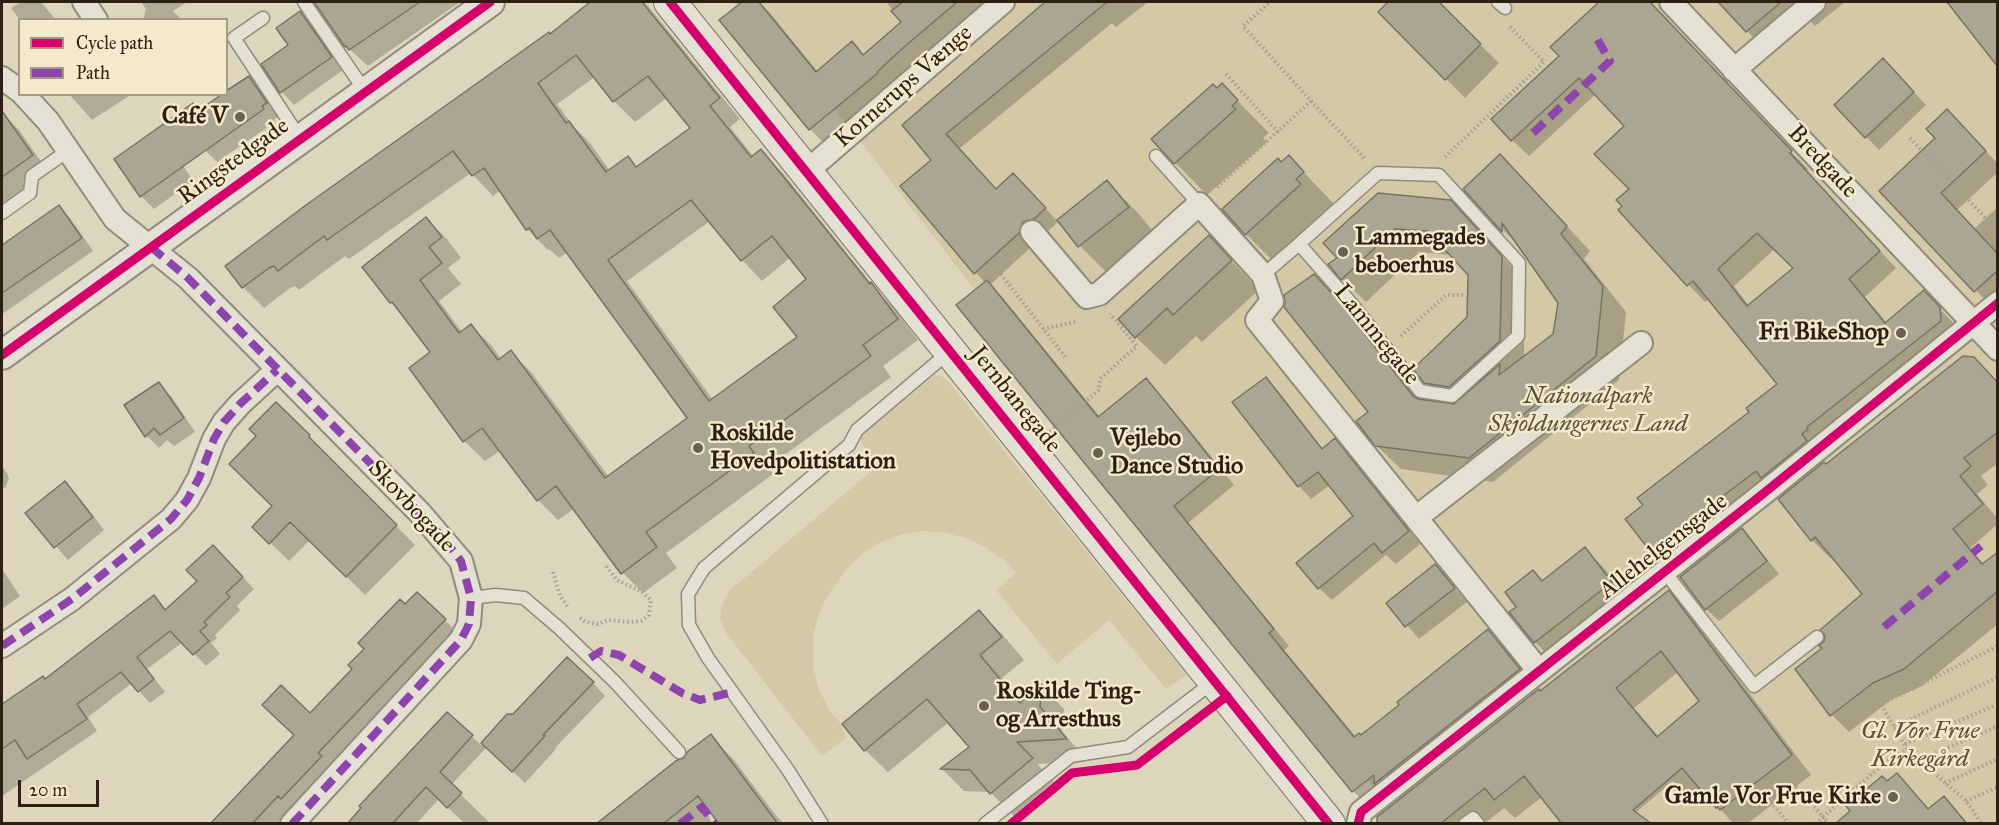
<!DOCTYPE html>
<html>
<head>
<meta charset="utf-8">
<style>
  body { margin:0 }
  #map { position:relative; width:1999px; height:825px; overflow:hidden; background:#ddd6bc; font-family:"IM FELL Great Primer",serif }
  canvas { display:block }
  .frame { position:absolute; inset:0; border:3px solid #2e1f14; pointer-events:none }
  .legend { position:absolute; left:18px; top:18px; width:210px; height:78px; box-sizing:border-box; background:#f2eaca; border:2px solid #a49981; margin:0; padding:8px 10px; list-style:none; font-size:18px; color:#2e1f14 }
  .legend li { display:flex; align-items:center; gap:12px; height:30px }
  .legend b { width:30px; border:2px solid #a49981 }
  .scale { position:absolute; left:18px; top:780px; width:81px; height:27px; box-sizing:border-box; border:3px solid #2e1f14; border-top:0; padding-left:8px; font-size:18px; line-height:21px; white-space:nowrap; color:#2e1f14; -webkit-text-stroke:4px #f2eaca; paint-order:stroke }
</style>
</head>
<body>
<div id="map">
<canvas width="1999" height="825"></canvas>
<div class="frame"></div>
<ul class="legend">
<li><b style="height:8px;background:#d6006c"></b>Cycle path</li>
<li><b style="height:8px;background:#8e44ad"></b>Path</li>
</ul>
<div class="scale">20 m</div>
</div>
<script>
const g = document.querySelector('canvas').getContext('2d');
g.lineJoin = 'round';
function paint(path, color) {
  g.fillStyle = color;
  g.fill(path, 'evenodd');
}
function toPath(rows) {
  const path = new Path2D();
  for (const r of rows) {
    path.moveTo(r[0], r[1]);
    for (let i = 2; i < r.length; i += 2) path.lineTo(r[i], r[i + 1]);
  }
  return path;
}
function strokePath(path, color, width, dash) {
  g.strokeStyle = color;
  g.lineWidth = width;
  g.lineCap = dash ? 'butt' : 'round';
  g.setLineDash(dash || []);
  g.stroke(path);
}
function write(font, color, halo, rows, align = 'center') {
  g.font = font + ' "IM FELL Great Primer",serif';
  g.lineWidth = 5;
  g.setLineDash([]);
  g.textBaseline = 'middle';
  g.strokeStyle = halo;
  g.fillStyle = color;
  for (const [text, x, y, turn = 0] of rows) {
    g.save();
    g.translate(x, y);
    g.rotate((+turn || 0) * Math.PI / 180);
    g.textAlign = isNaN(turn) ? turn : align;
    if (halo) g.strokeText(text, 0, 0);
    g.fillText(text, 0, 0);
    g.restore();
  }
}
const green = toPath([
  [752,2,1997,2,1997,823,1424,823,1339,760],
  [935,375,941,376,948,381,1187,675,1166,689,1109,620,1057,664,996,590,1016,573,1004,560,983,546,966,538,941,532,922,531,903,534,881,542,865,552,849,566,824,601,818,617,814,631,813,666,819,689,828,708,841,724,846,738,822,756,727,634,720,619,722,604,729,591,874,469,876,462,861,443,861,436]
]);
const shadow = toPath([
  [21,2,41,2,56,20,20,20,11,8],
  [141,2,187,2,173,11,182,20,143,20,146,9],
  [318,2,460,2,368,66,346,46,316,3],
  [592,2,644,2,648,6,740,119,730,127,754,157,761,151,782,172,878,292,891,305,918,340,883,366,891,377,768,467,773,474,666,553,677,568,643,593,623,573,575,508,558,520,538,500,501,450,485,461,464,441,432,353,404,316,391,302,426,219,447,239,461,258,448,268,461,284,439,301,462,332,471,326,492,346,501,359,511,352,531,372,609,477,689,418,568,252,559,258,549,249,548,250,527,229,501,190,493,196,471,173,349,259,345,256,299,290,295,286,290,288,264,308,243,287,227,266,550,36],
  [595,77,614,101,635,122,667,98,692,128,637,167,628,158,610,171,590,143,574,127,557,104],
  [710,221,742,260,762,281,791,257,809,279,799,337,713,400,627,281],
  [735,2,758,2,770,13,818,72,852,43,864,56,903,22,886,2,992,2,827,147,810,129,721,20,740,6],
  [1047,2,1148,2,1116,27,1112,23,959,149,997,191,1027,188,1058,222,1107,182,1139,214,1160,240,1112,278,1080,246,1059,221,1047,232,1036,235,1032,246,990,285,1003,298,1100,417,1145,380,1161,396,1201,444,1234,485,1188,523,1289,646,1284,650,1356,737,1361,737,1488,631,1504,647,1535,686,1369,807,1353,791,958,305,985,283,903,186,933,160,904,125],
  [1391,2,1437,2,1499,63,1465,98,1380,12],
  [1599,2,1646,2,1808,169,1806,171,1896,268,1865,297,1887,323,1924,292,1956,326,1669,568,1652,551,1751,412,1779,384,1709,299,1705,302,1689,285,1620,210,1631,189,1626,126,1596,94,1529,156,1512,140,1561,56,1600,3],
  [1775,249,1795,268,1749,306,1734,286],
  [1720,2,1845,2,1815,26,1809,20,1769,54],
  [1948,2,1998,2,1998,65],
  [300,14,313,26,343,70,294,105,282,92,263,64,290,45],
  [1896,73,1926,105,1879,150,1836,105],
  [249,78,262,90,278,116,274,120,275,122,217,162,205,150,226,94],
  [1222,85,1269,133,1263,138,1267,142,1207,195,1153,140],
  [69,94,132,94,92,120],
  [2,113,19,130,49,173,2,206],
  [1964,128,1998,164,1998,172,1956,211,1974,229,1998,207,1998,302,1992,307,1881,191,1937,138],
  [169,144,193,181,154,209,141,196],
  [1289,157,1335,205,1278,266,1246,234,1282,164],
  [1524,180,1590,251,1584,259,1626,312,1619,380,1493,482,1401,469,1376,445,1370,412,1314,276,1363,328,1421,401,1448,405,1426,382,1469,317,1469,274,1452,255,1419,252,1366,302,1342,279,1339,258,1378,195,1475,226,1525,282,1524,358,1554,335,1559,303,1524,252,1465,189],
  [59,206,70,218,93,251,2,314,2,246],
  [1209,237,1259,290,1202,342,1196,336,1165,365,1136,337],
  [1265,379,1278,391,1323,450,1335,440,1347,453,1420,544,1396,564,1386,555,1332,600,1319,588,1355,516,1330,485,1311,499,1299,486],
  [1998,383,1998,463,1981,476,1988,485,1977,494,1998,519,1998,524,1970,548,1984,565,1998,553,1998,624,1922,686,1891,700,1849,732,1832,715,1824,648,1864,594,1833,556,1830,558,1812,540,1780,499,1826,466],
  [158,384,171,396,195,432,174,446,167,440,159,448,147,436,126,406],
  [276,404,415,545,365,595,310,540,289,561,254,527,274,507,258,436],
  [2,467,7,473,9,479,5,488,2,488],
  [65,483,77,495,104,530,68,560,27,513],
  [1741,530,1754,543,1779,574,1719,621,1706,609],
  [1585,549,1604,568,1630,601,1554,661,1535,642,1518,607,1533,572,1543,582],
  [225,558,254,589,237,606,240,610,215,635,217,638,211,643,220,654,206,666,183,642,147,669,165,692,150,703,132,683,88,717,97,731,2,796,2,706,43,678,45,680,154,597,167,611],
  [1435,566,1467,602,1419,639,1388,603],
  [2,569,20,596,2,609],
  [1669,592,1688,612,1811,775,1747,824,1734,824,1701,788,1690,797,1673,781,1635,813,1542,797,1515,818,1504,808,1484,824,1379,824],
  [1678,672,1701,702,1659,737,1634,708],
  [418,594,459,634,280,824,212,824,296,736,310,715,354,669,366,649],
  [979,612,1002,634,1024,660,1002,678,1022,703,1042,687,1064,709,1062,731,1087,761,1037,764,1054,781,1014,816,990,792,964,791,942,769,971,747,949,722,888,772,865,750],
  [593,683,605,696,555,748,556,749,525,783,487,747,451,785,491,824,465,824,439,799,416,824,349,824,447,714,481,745,508,715,514,715],
  [710,736,734,760,778,818,785,824,728,824],
  [1897,775,1930,810,1944,798,1969,824,1841,824],
  [696,789,712,824,622,824]
]);
const building = toPath([
  [314,2,420,2,349,50,346,46,345,47,314,2],
  [590,2,642,2,720,98,710,106,751,157,761,149,870,284,871,282,898,319,863,345,871,356,749,446,754,453,646,532,657,547,621,574,556,486,537,501,482,428,463,442,409,368,430,352,392,302,390,303,362,267,426,217,442,237,429,247,442,263,420,280,459,333,471,324,498,360,511,350,605,478,687,418,550,230,537,239,530,228,526,230,484,168,472,176,453,151,327,240,324,236,278,271,274,266,269,268,242,288,225,266,306,205,549,32,550,34,590,2],
  [576,55,613,102,648,76,690,128,636,167,628,156,606,172,569,121,566,123,538,83,576,55],
  [691,200,741,261,772,236,806,279,773,307,797,337,709,401,608,260,691,200],
  [742,2,759,2,816,72,852,41,863,55,901,22,891,11,903,2,957,2,904,47,877,72,878,73,809,130,719,20,742,2],
  [1045,2,1107,2,946,134,996,189,1013,173,1046,208,1034,219,1023,222,1019,233,974,274,900,186,931,160,902,125,1045,2],
  [1388,2,1439,2,1481,44,1445,80,1378,12,1388,2],
  [1599,2,1650,2,1792,151,1790,153,1880,251,1849,279,1885,323,1924,290,1940,307,1941,321,1807,427,1808,429,1802,434,1807,441,1761,478,1756,471,1719,499,1725,507,1663,556,1657,547,1651,552,1625,519,1643,505,1637,498,1749,412,1746,408,1777,384,1693,281,1687,286,1618,210,1622,206,1616,200,1629,189,1594,154,1624,126,1579,78,1511,141,1491,119,1559,56,1550,47,1599,2],
  [1757,233,1793,268,1747,306,1718,269,1757,233],
  [1718,2,1781,2,1746,32,1718,2],
  [1947,2,1998,2,1998,67,1947,2],
  [300,11,332,57,280,93,261,64,288,45,276,28,300,11],
  [1883,58,1914,92,1865,138,1834,105,1883,58],
  [249,76,267,103,262,106,264,109,140,197,114,159,193,103,198,111,222,94,226,94,226,91,249,76],
  [1222,83,1238,100,1232,106,1236,109,1174,164,1151,139,1213,84,1217,88,1222,83],
  [1947,109,1986,151,1941,193,1998,254,1998,270,1974,292,1879,191,1935,138,1926,129,1947,109],
  [2,111,33,155,2,177,2,111],
  [1500,154,1567,226,1561,234,1603,286,1596,356,1469,458,1375,446,1356,421,1368,412,1284,307,1285,303,1284,295,1314,274,1340,302,1413,396,1418,399,1454,404,1500,364,1499,375,1553,334,1558,303,1502,223,1502,232,1463,189,1500,154],
  [1289,155,1304,172,1296,179,1301,184,1245,235,1222,209,1278,158,1281,162,1289,155],
  [1107,180,1129,207,1078,247,1057,220,1107,180],
  [1378,193,1451,200,1502,256,1500,341,1449,387,1424,383,1413,369,1467,317,1468,275,1428,231,1395,229,1341,280,1328,264,1337,258,1323,243,1378,193],
  [59,205,82,238,2,293,2,245,59,205],
  [1209,235,1232,260,1173,315,1167,308,1135,338,1118,319,1209,235],
  [987,280,1098,417,1146,378,1185,426,1219,469,1174,506,1274,629,1269,633,1354,737,1359,733,1361,735,1399,705,1397,702,1488,629,1520,669,1374,784,1374,775,1352,792,956,305,987,280],
  [1963,356,1974,357,1998,383,1998,432,1964,458,1971,466,1960,476,1983,504,1953,529,1982,564,1998,552,1998,591,1904,669,1873,683,1830,716,1795,669,1822,648,1819,646,1824,641,1825,636,1820,630,1862,594,1815,537,1811,541,1778,499,1824,462,1826,464,1963,356],
  [1266,377,1322,449,1335,438,1409,531,1382,553,1374,543,1318,589,1296,563,1353,516,1318,472,1298,487,1232,402,1266,377],
  [159,382,184,418,160,435,154,428,145,437,124,405,159,382],
  [276,402,310,435,309,437,397,525,346,577,290,522,269,544,252,527,272,506,229,464,256,436,249,429,276,402],
  [65,481,93,517,54,548,25,513,65,481],
  [1742,528,1767,561,1705,610,1680,577,1742,528],
  [213,545,243,577,226,593,230,597,204,622,207,625,200,631,209,641,193,655,170,631,137,657,154,679,138,692,121,672,77,704,87,719,27,759,15,740,2,749,2,704,43,676,45,679,154,595,165,610,197,581,186,570,213,545],
  [1585,547,1612,582,1534,643,1509,612,1516,607,1505,592,1533,570,1542,581,1585,547],
  [1435,564,1455,588,1405,627,1386,603,1435,564],
  [1669,590,1792,755,1720,810,1718,807,1716,808,1682,768,1633,810,1652,824,1562,824,1524,776,1494,800,1485,788,1440,824,1377,824,1377,817,1539,689,1540,691,1669,590],
  [1661,651,1699,701,1657,737,1616,688,1661,651],
  [417,592,446,619,318,753,322,756,281,799,278,796,252,824,210,824,294,735,262,705,281,685,310,713,352,669,348,665,364,649,358,643,400,599,405,604,417,592],
  [979,610,1002,637,980,655,1020,703,1042,684,1040,707,1067,739,1017,742,1033,758,990,794,970,770,940,769,969,747,927,699,864,751,842,724,979,610],
  [567,657,594,682,543,735,545,736,512,772,481,743,507,714,513,714,567,657],
  [447,712,473,735,440,772,462,793,447,808,426,787,392,824,347,824,361,808,359,806,447,712],
  [711,734,778,824,719,824,698,796,663,824,596,824,677,760,684,758,687,752,711,734],
  [1897,773,1928,809,1944,796,1967,824,1835,824,1850,811,1846,806,1882,776,1887,781,1897,773]
]);
const path = toPath([
  [1226,74,1278,132],
  [1311,101,1366,160],
  [1910,138,1996,229],
  [1445,157,1544,62,1509,26],
  [1217,187,1311,101,1243,26,1270,2],
  [1014,246,993,264,1066,358],
  [1366,292,1404,260,1404,232],
  [1043,329,1078,321],
  [1401,336,1446,295,1465,295],
  [1050,432,1099,390,1100,379,1137,346,1110,314],
  [553,572,560,596,568,607],
  [580,618,586,622,598,624,608,620,630,622,641,621,649,615,651,600,642,592,617,580,606,566],
  [1894,727,1998,677],
  [1905,744,1998,704],
  [1907,749,1881,704,1998,646],
  [1919,760,1998,726],
  [1945,783,1998,759],
  [1966,801,1998,787],
  [1789,824,1768,799,1789,779,1823,817,1882,765,1907,749,1966,801,1982,824],
  [1816,824,1823,817,1828,824]
]);
const service = toPath([
  [304,2,365,91],
  [1498,2,1505,8],
  [263,18,234,38,300,138],
  [1156,156,1199,204],
  [1378,173,1439,175,1519,263,1518,336,1452,396,1420,391,1352,304,1299,244,1378,173],
  [2,213,30,193,32,176,69,150],
  [1263,275,1299,244],
  [1664,571,1754,686,1817,637],
  [471,598,496,595,524,598,559,628,615,682,679,752],
  [822,824,788,770,708,658,689,625,688,594,704,568,849,445,857,430,949,352],
  [985,824,1071,756,1128,747,1213,682],
  [1465,824,1473,818,1478,824]
]);
const minor = toPath([
  [84,2,96,20],
  [1671,2,1998,349],
  [1734,70,1814,2],
  [2,78,20,91],
  [23,94,48,121,115,219,188,278,420,513,461,561,471,598,469,624,461,640,292,824],
  [806,172,1003,2],
  [1032,232,1087,297,1099,294,1199,204,1263,275,1272,301,1257,320,1539,671],
  [1417,517,1641,343],
  [2,646,72,599,171,519,187,500,199,478,214,439,224,422,240,404,277,370],
  [1358,824,1361,812,1764,493,1998,303]
]);
const tertiary = toPath([
  [2,355,490,2]
]);
const secondary = toPath([
  [670,2,1329,824]
]);
const quiet = toPath([
  [1533,133,1610,61,1596,37],
  [151,247,188,278,440,534,461,561,471,598,469,624,461,640,292,824],
  [1884,627,1981,546],
  [2,646,72,599,171,519,187,500,199,478,214,439,224,422,240,404,277,370],
  [590,658,601,651,619,655,682,693,700,700,733,692],
  [680,824,702,807,715,824]
]);
const cycleway = toPath([
  [670,2,1329,824],
  [2,355,490,2],
  [1011,824,1072,773,1137,765,1227,696],
  [1358,824,1361,812,1764,493,1998,303]
]);
const markers = [
  [240,117,6,"#6b5f4f"],
  [1343,252,6,"#6b5f4f"],
  [1901,333,6,"#6b5f4f"],
  [698,448,6,"#6b5f4f"],
  [1098,453,6,"#6b5f4f"],
  [984,706,6,"#6b5f4f"],
  [1893,797,6,"#6b5f4f"]
];
const streetNames = [
  ["Kornerups Vænge",904,87,-41],
  ["Ringstedgade",234,162,-36],
  ["Bredgade",1822,162,47],
  ["Lammegade",1376,335,51],
  ["Jernbanegade",1015,400,51],
  ["Skovbogade",411,507,47],
  ["Allehelgensgade",1664,547,-38]
];
const poiNames = [
  ["Café V",228,117,"right"],
  ["Lammegades",1355,238],
  ["beboerhus",1355,266],
  ["Fri BikeShop",1889,333,"right"],
  ["Roskilde",710,434],
  ["Hovedpolitistation",710,462],
  ["Vejlebo",1110,439],
  ["Dance Studio",1110,467],
  ["Roskilde Ting-",996,692],
  ["og Arresthus",996,720],
  ["Gamle Vor Frue Kirke",1881,797,"right"]
];
const parkNames = [
  ["Nationalpark",1588,397],
  ["Skjoldungernes Land",1588,425],
  ["Gl. Vor Frue",1920,732],
  ["Kirkegård",1920,760]
];
paint(green, '#d3c9a6');
paint(shadow, '#0003');
paint(building, '#aba593');
strokePath(building, '#787264', 1.5);
strokePath(service, '#918b7b', 15);
strokePath(minor, '#918b7b', 26);
strokePath(tertiary, '#918b7b', 32);
strokePath(secondary, '#787264', 34);
strokePath(path, '#a39f93', 4, [1.5, 3]);
strokePath(service, '#e4e0d3', 12);
strokePath(minor, '#e4e0d3', 22);
strokePath(tertiary, '#e4e0d3', 28);
strokePath(secondary, '#e4e0d3', 32);
strokePath(quiet, '#8e44ad', 8, [15, 8]);
strokePath(cycleway, '#d6006c', 9);
for (const [x, y, r, color] of markers) {
  const dot = new Path2D();
  dot.arc(x, y, r, 0, 2 * Math.PI);
  g.fillStyle = color;
  g.fill(dot);
  strokePath(dot, '#f2eaca', 2);
}
write('24px', '#2e1f14', '#f2eaca', streetNames);
write('bold 24px', '#2e1f14', '#f2eaca', poiNames, 'left');
write('italic 24px', '#5d4f3a', '#f2eaca', parkNames);
</script>
</body>
</html>
